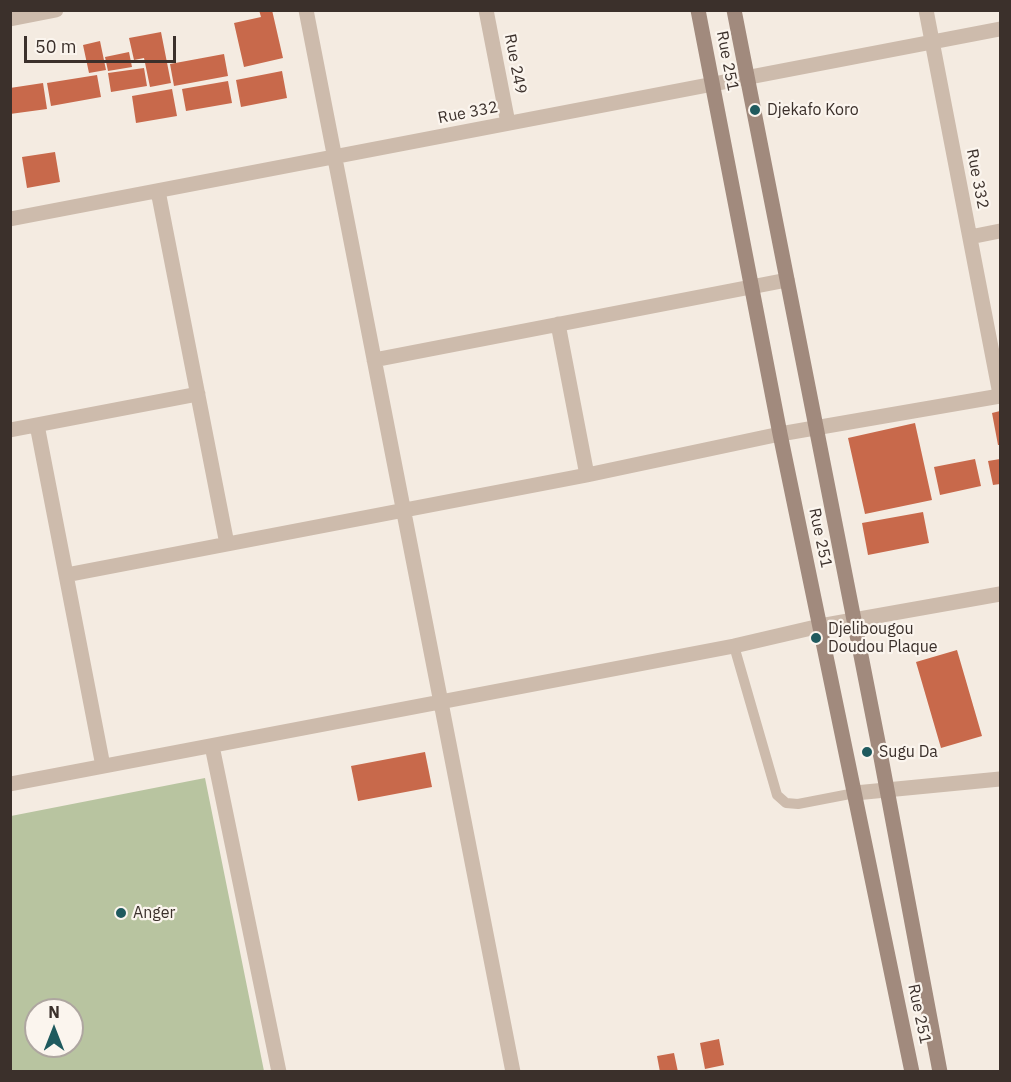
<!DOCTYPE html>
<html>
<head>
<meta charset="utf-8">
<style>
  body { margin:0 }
  #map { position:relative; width:1011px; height:1082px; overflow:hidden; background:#f4ebe1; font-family:"IBM Plex Sans",sans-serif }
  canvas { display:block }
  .frame { position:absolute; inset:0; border:12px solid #3b302b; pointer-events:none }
  .north { position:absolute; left:24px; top:998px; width:60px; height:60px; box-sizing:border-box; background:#fbf5ee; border:2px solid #aea6a0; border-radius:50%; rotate:0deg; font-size:16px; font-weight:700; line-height:24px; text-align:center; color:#3b302b }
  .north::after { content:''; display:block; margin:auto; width:21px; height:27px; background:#1f5a5e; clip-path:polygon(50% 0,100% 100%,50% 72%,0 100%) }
  .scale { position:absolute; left:24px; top:36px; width:152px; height:27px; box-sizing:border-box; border:3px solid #3b302b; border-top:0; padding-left:8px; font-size:18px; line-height:21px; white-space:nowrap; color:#3b302b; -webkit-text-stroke:4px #fbf5ee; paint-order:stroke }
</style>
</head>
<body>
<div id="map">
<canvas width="1011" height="1082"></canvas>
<div class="frame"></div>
<div class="north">N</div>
<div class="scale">50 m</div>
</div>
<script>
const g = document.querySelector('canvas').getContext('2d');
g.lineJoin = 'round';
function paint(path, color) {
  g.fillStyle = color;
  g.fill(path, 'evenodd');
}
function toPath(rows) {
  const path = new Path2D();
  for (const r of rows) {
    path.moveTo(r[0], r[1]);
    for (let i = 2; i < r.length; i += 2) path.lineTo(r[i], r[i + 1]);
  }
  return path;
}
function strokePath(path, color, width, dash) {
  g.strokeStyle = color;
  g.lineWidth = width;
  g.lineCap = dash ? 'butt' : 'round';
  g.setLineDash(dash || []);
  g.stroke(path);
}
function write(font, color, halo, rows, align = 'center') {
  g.font = font + ' "IBM Plex Sans",sans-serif';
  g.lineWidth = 4.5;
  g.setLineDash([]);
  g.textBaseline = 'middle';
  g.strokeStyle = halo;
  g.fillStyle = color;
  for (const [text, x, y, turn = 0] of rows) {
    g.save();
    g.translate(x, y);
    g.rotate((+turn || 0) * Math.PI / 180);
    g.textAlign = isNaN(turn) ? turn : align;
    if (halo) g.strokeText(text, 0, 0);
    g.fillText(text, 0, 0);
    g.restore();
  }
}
const green = toPath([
  [205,778,264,1071,11,1071,11,816],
  [36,1010,72,1010,72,1046,36,1046]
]);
const building = toPath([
  [259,10,272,10,283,58,244,67,234,23,261,17],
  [161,32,171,83,150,87,144,58,134,60,129,38],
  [100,41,106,70,89,73,83,45],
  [129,52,132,67,108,71,105,57],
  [224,54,228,76,174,86,170,64],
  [144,68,147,86,111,92,108,73],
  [282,71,287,98,241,107,236,80],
  [97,75,101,97,51,106,47,83],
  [228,81,232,103,186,111,182,89],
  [43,83,47,109,10,114,10,88],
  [172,89,177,116,136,123,132,96],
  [55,152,60,182,27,188,22,157],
  [1000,411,1000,445,998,445,992,413],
  [915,423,932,500,865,514,848,438],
  [975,459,981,486,940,495,934,467],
  [1000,459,1000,484,993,485,988,461],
  [923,512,929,543,868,555,862,523],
  [957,650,982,736,941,748,916,662],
  [425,752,432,787,358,801,351,766],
  [719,1039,724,1065,705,1069,700,1043],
  [674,1053,678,1072,660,1072,657,1056]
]);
const lane = toPath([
  [734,646,777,795,786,803,798,804,855,793]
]);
const street = toPath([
  [306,10,513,1072],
  [486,10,508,123],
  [926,10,1000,394],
  [10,19,56,10],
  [158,191,227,544],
  [10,219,1000,29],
  [970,237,1000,231],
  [558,324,587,475],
  [374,360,787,280],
  [37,425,103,766],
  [10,430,198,394],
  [66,575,587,475,780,434,1000,396],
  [212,746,279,1072],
  [10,784,734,646,820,626,1000,594],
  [855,793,1000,779]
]);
const secondary = toPath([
  [698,10,780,434,912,1072],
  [734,10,879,747,940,1072]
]);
const markers = [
  [755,110,6,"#1f5a5e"],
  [816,638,6,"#1f5a5e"],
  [867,752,6,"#1f5a5e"],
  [121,913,6,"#1f5a5e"]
];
const streetNames = [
  ["Rue 251",727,61,79],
  ["Rue 249",515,64,79],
  ["Rue 332",468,113,-11],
  ["Rue 332",977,179,79],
  ["Rue 251",820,538,78],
  ["Rue 251",919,1014,78]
];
const poiNames = [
  ["Djekafo Koro",767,110],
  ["Djelibougou",828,629],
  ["Doudou Plaque",828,647],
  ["Sugu Da",879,752],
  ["Anger",133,913]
];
paint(green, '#b8c4a0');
paint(building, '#c8694b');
strokePath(lane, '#cdbbac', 10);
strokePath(street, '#cdbbac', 15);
strokePath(secondary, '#a18a7d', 15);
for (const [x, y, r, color] of markers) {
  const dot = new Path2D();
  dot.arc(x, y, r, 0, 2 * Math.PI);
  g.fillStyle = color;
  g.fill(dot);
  strokePath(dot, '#fbf5ee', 2);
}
write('16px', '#3b302b', '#fbf5ee', streetNames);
write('16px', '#3b302b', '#fbf5ee', poiNames, 'left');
</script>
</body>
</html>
